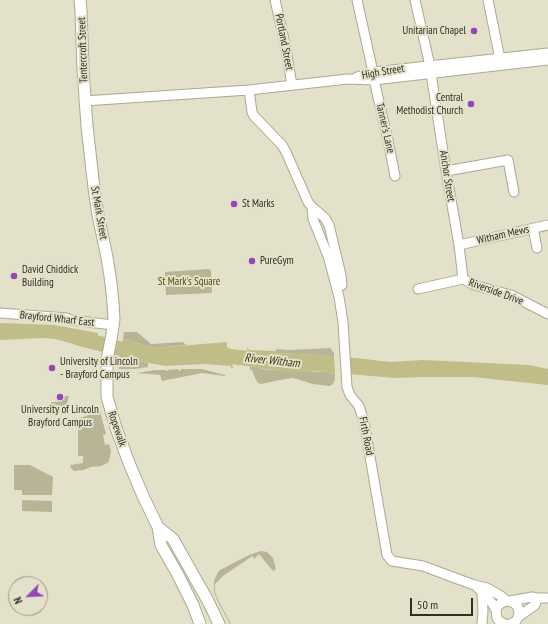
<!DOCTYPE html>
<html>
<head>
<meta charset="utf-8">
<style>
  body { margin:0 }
  #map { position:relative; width:548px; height:624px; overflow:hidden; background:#e3e1c9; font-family:"PT Sans Narrow",sans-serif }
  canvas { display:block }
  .north { position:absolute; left:8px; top:576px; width:40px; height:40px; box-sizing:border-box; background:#e3e1c9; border:1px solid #9b9a88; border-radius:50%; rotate:246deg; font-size:11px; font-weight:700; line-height:16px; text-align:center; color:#302f26 }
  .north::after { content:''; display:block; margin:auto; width:14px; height:18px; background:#9446b6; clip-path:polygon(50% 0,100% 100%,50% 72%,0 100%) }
  .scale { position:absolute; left:410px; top:598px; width:63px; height:18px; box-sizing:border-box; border:2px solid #302f26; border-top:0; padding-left:5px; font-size:12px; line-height:14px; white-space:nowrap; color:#302f26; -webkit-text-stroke:3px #e3e1c9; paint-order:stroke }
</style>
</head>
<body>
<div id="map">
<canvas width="548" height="624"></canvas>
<div class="north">N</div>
<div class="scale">50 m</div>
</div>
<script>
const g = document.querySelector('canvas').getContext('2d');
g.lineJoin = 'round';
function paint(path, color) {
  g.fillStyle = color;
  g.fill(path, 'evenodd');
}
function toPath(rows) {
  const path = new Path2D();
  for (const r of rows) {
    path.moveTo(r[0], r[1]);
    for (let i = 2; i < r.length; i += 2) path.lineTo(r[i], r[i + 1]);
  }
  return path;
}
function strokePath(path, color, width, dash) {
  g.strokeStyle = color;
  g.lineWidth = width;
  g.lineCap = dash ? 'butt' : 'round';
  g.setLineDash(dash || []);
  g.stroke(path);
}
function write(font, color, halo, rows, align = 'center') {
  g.font = font + ' "PT Sans Narrow",sans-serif';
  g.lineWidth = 4;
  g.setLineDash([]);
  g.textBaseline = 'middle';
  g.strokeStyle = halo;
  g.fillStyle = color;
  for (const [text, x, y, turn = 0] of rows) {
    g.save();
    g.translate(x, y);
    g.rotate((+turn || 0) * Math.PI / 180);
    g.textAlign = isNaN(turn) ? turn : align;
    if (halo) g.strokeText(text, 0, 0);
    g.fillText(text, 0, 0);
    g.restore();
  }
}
const green = toPath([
  [209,269,211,271,212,293,166,295,165,272],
  [124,332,137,332,151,344,183,342,186,345,155,348,123,339],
  [330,348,334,353,334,357,316,355,277,353,275,351,277,349,288,350],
  [120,357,148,363,148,367,135,369,119,369],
  [250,368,259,368,270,370,325,372,335,374,335,379,333,384,329,386,313,384,297,379,292,378,280,380,262,384,258,383,256,380,252,370,250,370],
  [178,369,179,371,181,370,181,369,202,369,225,375,225,376,202,373,162,381,160,375,137,373,155,370,166,370,166,371,168,371,168,370],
  [58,396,69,396,66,407,64,410,51,410,51,402,58,402],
  [100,411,106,434,103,435,105,445,109,444,111,451,109,461,107,463,101,466,91,467,83,470,74,471,71,468,70,465,83,463,83,456,78,456,78,419],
  [14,465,30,465,53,477,52,495,22,495,22,490,14,490],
  [22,500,52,501,52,512,22,511],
  [261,551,267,552,273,558,276,569,273,571,259,554,254,559,253,556,251,557,223,576,215,584,215,592,218,600,231,624,230,624,217,600,214,592,214,581,217,574,220,570,249,555]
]);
const water = toPath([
  [0,323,54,325,98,333,96,350,55,339,42,338,0,340],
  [123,339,155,348,227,342,227,348,229,347,233,368,231,368,231,366,205,364,165,366,138,361,120,357],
  [247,348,248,348,249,350,275,351,277,353,316,355,334,357,335,374,325,372,314,371,297,373,259,368,250,368],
  [347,358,356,358,390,362,423,360,529,365,548,369,548,385,473,377,425,377,395,378,348,374]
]);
const river = toPath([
  [78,338,140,354],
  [212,355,218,355,268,361]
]);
const minor = toPath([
  [275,0,285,44,292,85],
  [357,0,373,72],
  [415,0,430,66],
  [488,0,500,59],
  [431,73,446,171,459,245,463,279],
  [357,77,373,72,548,53],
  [374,80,388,140,395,176],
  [249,90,252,112,254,116,282,145,286,152,308,202,312,207,325,218,329,225,341,275,342,285],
  [84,101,249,90,348,79,374,80,548,60],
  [446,171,508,160,514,192],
  [312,207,313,219,328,256,339,297,343,322,347,387,350,395,359,406,364,422,387,555,392,561,423,566,474,585,487,588,501,596,507,601],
  [533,228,537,248],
  [459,245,548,225],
  [418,289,463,279,474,285,511,295,548,314],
  [0,313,67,318,71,320,113,325],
  [475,585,482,592,492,603,496,610],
  [510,601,532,597,537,598,548,598],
  [518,617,535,605,537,598],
  [482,624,483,611,482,592],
  [505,624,499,621,497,618,496,610,498,606,501,603,507,601,514,603,518,607,519,612,518,617,516,621,510,624]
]);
const major = toPath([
  [80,0,81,11,83,69,87,126,94,188,98,215,107,257,111,283,113,303,114,319,112,334,107,360,107,397,116,428,129,463,143,496,158,527,161,545,178,575,193,605,200,624],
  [158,527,173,539,208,601,219,624]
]);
const markers = [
  [474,31,4,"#9446b6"],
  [471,104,4,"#9446b6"],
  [234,204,4,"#9446b6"],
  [252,261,4,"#9446b6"],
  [14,276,4,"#9446b6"],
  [52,368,4,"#9446b6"],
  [60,397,4,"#9446b6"]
];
const poiNames = [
  ["Unitarian Chapel",466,31,"right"],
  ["Central",463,98,"right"],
  ["Methodist Church",463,111,"right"],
  ["St Marks",242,204],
  ["PureGym",260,261],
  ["David Chiddick",22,270],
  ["Building",22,283],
  ["University of Lincoln",60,362],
  ["- Brayford Campus",60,375],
  ["University of Lincoln",60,410,"center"],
  ["Brayford Campus",60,423,"center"]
];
const streetNames = [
  ["Portland Street",284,42,79],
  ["Tentercroft Street",83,50,-92],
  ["High Street",383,72,-10],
  ["Tanner's Lane",385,128,77],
  ["Anchor Street",447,176,81],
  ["St Mark Street",99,213,80],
  ["Witham Mews",503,235,-13],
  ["Riverside Drive",496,292,20],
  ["Brayford Wharf East",57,319,6],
  ["Ropewalk",117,429,71],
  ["Firth Road",366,436,79]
];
const parkNames = [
  ["St Mark's Square",189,282]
];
const waterNames = [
  ["River Witham",272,361,6]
];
paint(green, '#b7b596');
paint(water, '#c1bd88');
strokePath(river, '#c1bd88', 15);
strokePath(minor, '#aaa991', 11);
strokePath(major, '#aaa991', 13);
strokePath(minor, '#fff', 9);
strokePath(major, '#fff', 11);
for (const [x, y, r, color] of markers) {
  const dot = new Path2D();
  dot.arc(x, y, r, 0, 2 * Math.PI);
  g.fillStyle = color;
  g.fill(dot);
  strokePath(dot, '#e3e1c9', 1.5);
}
write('11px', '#302f26', '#e3e1c9', poiNames, 'left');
write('11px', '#302f26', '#e3e1c9', streetNames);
write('11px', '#534e0e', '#e3e1c9', parkNames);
write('italic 12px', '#3e3a10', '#e3e1c9', waterNames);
</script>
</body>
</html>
